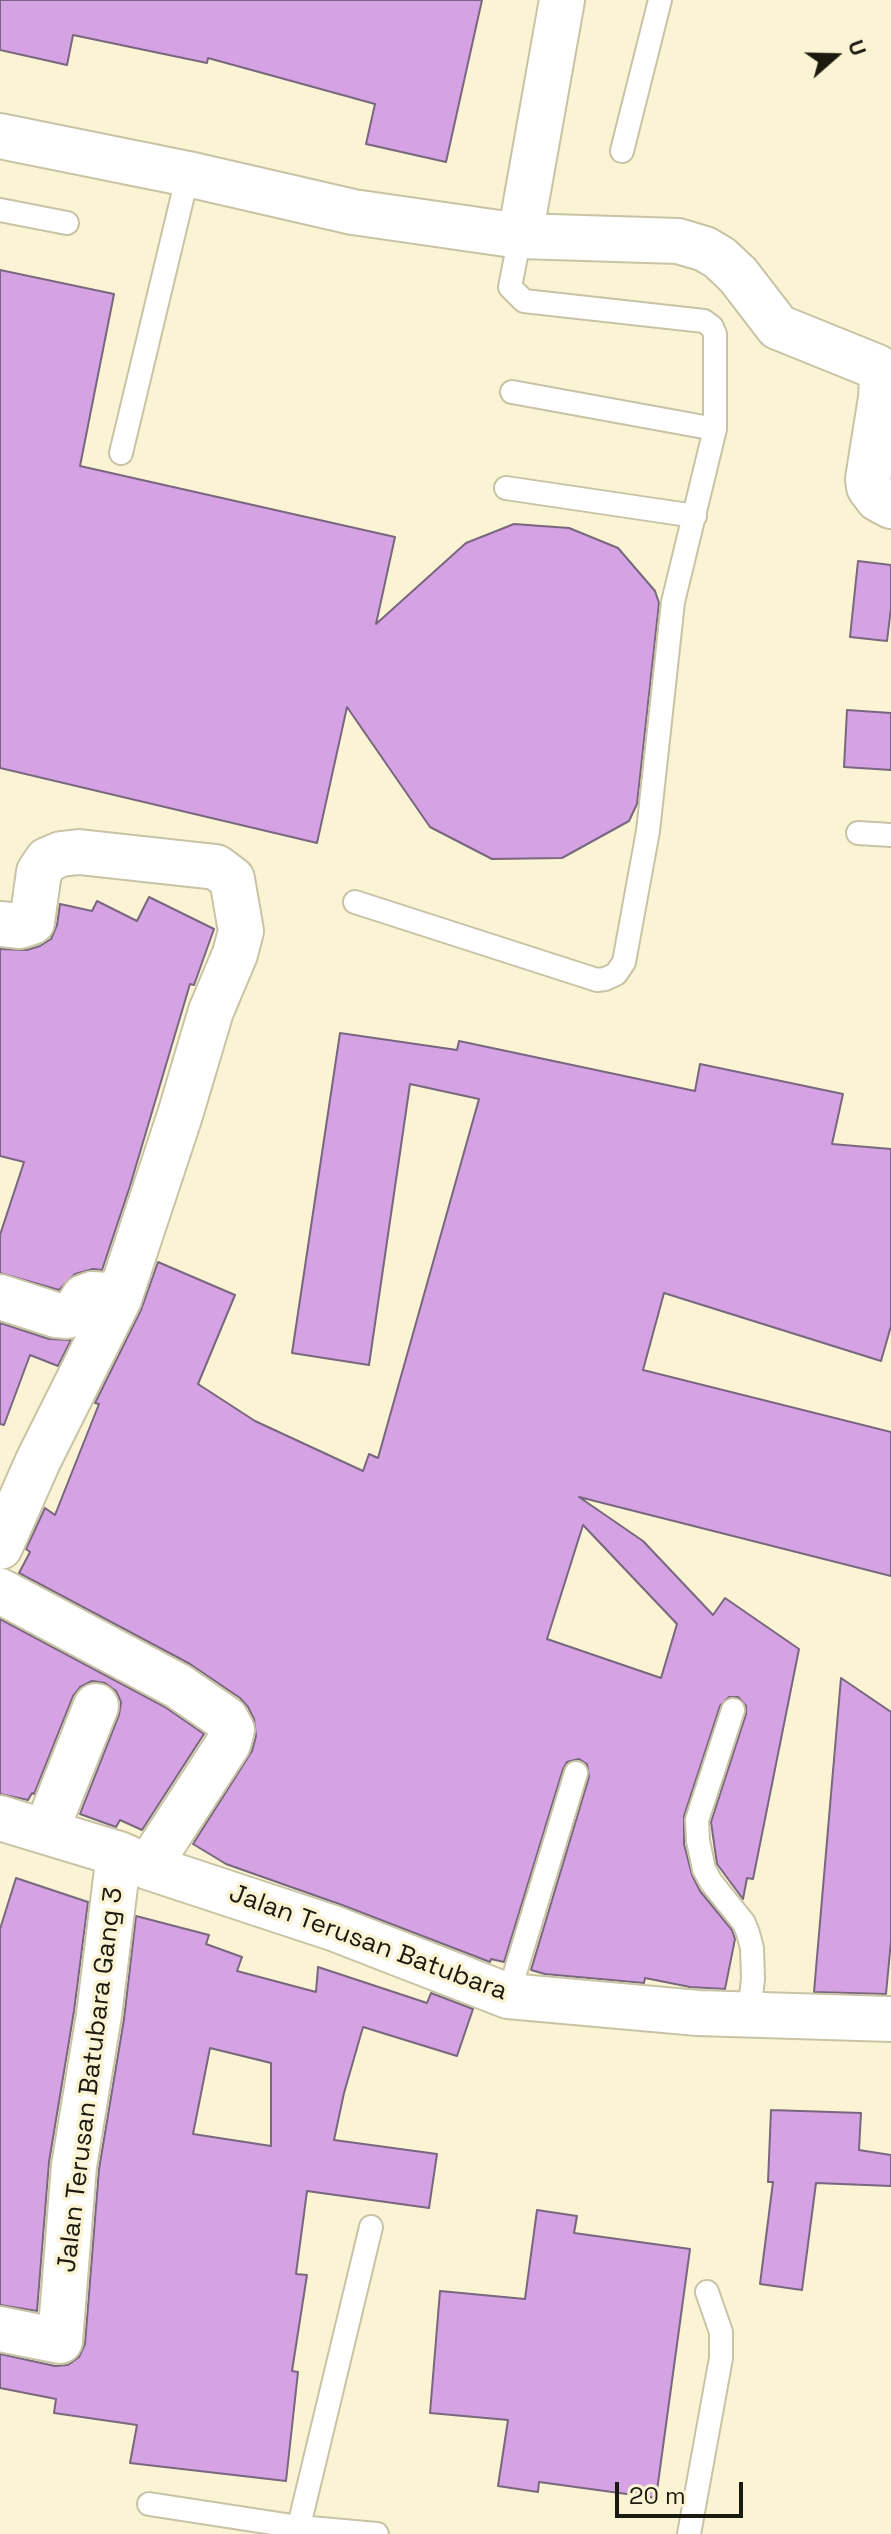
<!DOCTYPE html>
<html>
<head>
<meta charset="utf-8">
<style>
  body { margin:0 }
  #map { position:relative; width:891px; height:2534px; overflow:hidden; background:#faf4d5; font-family:"Space Grotesk",sans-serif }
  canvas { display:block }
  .north { position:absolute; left:795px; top:16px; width:80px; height:80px; -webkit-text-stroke:6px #faf4d5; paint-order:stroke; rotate:70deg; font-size:22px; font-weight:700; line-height:32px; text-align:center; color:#1c1a0f }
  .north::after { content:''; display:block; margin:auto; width:28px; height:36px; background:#1c1a0f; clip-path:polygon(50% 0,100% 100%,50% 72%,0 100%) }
  .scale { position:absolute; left:615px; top:2482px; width:128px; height:36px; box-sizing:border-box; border:4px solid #1c1a0f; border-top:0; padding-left:10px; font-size:24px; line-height:28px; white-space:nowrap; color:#1c1a0f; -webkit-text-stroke:6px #faf4d5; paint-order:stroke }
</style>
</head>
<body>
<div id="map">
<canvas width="891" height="2534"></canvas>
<div class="north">U</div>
<div class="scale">20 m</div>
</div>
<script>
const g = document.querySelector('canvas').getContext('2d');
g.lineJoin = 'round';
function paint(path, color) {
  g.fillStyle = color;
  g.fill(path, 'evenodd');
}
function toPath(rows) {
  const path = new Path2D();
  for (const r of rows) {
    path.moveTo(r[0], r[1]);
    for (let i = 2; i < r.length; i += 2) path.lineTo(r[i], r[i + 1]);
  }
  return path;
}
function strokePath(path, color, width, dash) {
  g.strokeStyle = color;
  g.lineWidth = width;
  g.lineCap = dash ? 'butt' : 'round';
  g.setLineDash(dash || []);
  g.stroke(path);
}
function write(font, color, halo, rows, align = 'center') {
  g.font = font + ' "Space Grotesk",sans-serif';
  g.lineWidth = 7;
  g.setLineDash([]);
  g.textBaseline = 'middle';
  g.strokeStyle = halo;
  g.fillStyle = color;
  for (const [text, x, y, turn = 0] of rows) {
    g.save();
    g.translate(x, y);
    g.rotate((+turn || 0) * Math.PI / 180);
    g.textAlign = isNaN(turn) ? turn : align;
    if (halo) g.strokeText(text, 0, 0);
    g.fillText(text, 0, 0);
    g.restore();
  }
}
const building = toPath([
  [0,0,482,0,446,162,366,144,375,104,208,58,207,63,73,35,67,65,0,50,0,0],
  [0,270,114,294,80,466,395,537,376,624,466,543,514,524,569,528,618,548,655,591,659,603,637,804,629,821,562,858,492,859,430,827,347,707,317,843,0,768,0,270],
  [858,561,891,565,891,608,887,641,850,637,858,561],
  [847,710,891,713,891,770,844,767,847,710],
  [149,897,214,929,194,985,190,984,130,1186,102,1270,93,1269,75,1274,59,1290,0,1273,0,1235,24,1162,0,1156,0,949,27,950,40,946,51,939,57,925,60,904,92,911,97,901,137,921,149,897],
  [340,1033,457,1050,459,1041,695,1091,700,1064,843,1094,832,1144,891,1149,891,1326,881,1361,664,1293,643,1370,891,1432,891,1576,579,1497,643,1541,713,1615,725,1598,799,1649,753,1879,747,1878,743,1899,717,1864,711,1822,746,1714,746,1706,738,1697,729,1697,720,1706,684,1816,684,1844,692,1875,700,1891,732,1930,735,1939,725,1989,690,1987,645,1978,644,1983,545,1974,531,1970,589,1777,587,1764,579,1759,567,1762,563,1769,504,1962,491,1959,490,1962,342,1905,226,1864,193,1844,252,1751,256,1736,254,1719,248,1707,240,1698,190,1664,19,1573,30,1552,26,1549,45,1508,55,1515,99,1404,95,1403,141,1310,158,1262,235,1295,198,1384,255,1421,363,1471,369,1454,378,1458,479,1099,410,1084,369,1365,292,1353,340,1033],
  [583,1525,677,1624,661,1678,547,1639,583,1525],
  [0,1323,49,1339,71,1340,58,1366,30,1355,4,1425,0,1424,0,1323],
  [0,1619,165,1707,204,1734,142,1830,120,1820,116,1827,80,1814,119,1715,121,1702,116,1691,105,1683,92,1681,80,1687,73,1696,34,1794,32,1793,28,1800,0,1794,0,1619],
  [841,1678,891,1712,891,1941,886,1994,814,1992,841,1678],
  [16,1878,88,1902,74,2011,49,2162,37,2311,0,2305,0,1929,16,1878],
  [136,1916,209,1935,206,1944,242,1957,237,1971,316,1992,318,1967,427,2003,431,1993,473,2009,457,2056,363,2027,344,2093,334,2140,437,2154,429,2208,307,2191,296,2274,307,2275,292,2371,298,2372,286,2481,130,2463,137,2425,54,2413,56,2399,0,2388,0,2354,55,2366,68,2365,79,2357,85,2344,99,2169,124,2019,136,1916],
  [210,2048,271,2063,271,2146,193,2134,210,2048],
  [771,2110,861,2113,859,2150,891,2155,891,2186,816,2183,802,2290,760,2284,773,2182,768,2182,771,2110],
  [537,2210,577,2216,574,2233,690,2249,656,2498,539,2482,538,2492,498,2486,508,2420,430,2413,440,2291,525,2299,537,2210]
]);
const service = toPath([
  [622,151,660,0],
  [0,210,67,223],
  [512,392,715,429],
  [121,453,188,174],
  [506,488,695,516],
  [858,833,891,835],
  [355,902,597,980,605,979,616,974,624,962,648,831,673,602,715,429,715,334,712,327,704,321,524,301,510,287,520,236],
  [733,1710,697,1820,698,1841,704,1869,711,1882,744,1923,748,1933,752,1948,753,1979,749,2014],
  [508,1996,576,1773],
  [149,2504,299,2527,377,2534],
  [297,2534,371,2227],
  [689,2534,721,2358,721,2332,707,2292]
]);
const minor = toPath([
  [0,136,188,174,353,212,520,236,678,241,705,249,720,258,738,275,778,327,877,367,882,378,881,398,868,479,869,487,878,499,891,506],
  [520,236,562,0],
  [0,924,20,926,32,922,39,872,47,860,61,854,79,852,216,867,232,879,241,931,235,954,211,1011,180,1115,119,1299,38,1461,0,1547],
  [0,1297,56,1315,67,1316,74,1313,84,1297,92,1294,120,1296],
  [0,1591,178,1686,226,1719,232,1730,228,1744,148,1867],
  [0,1818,119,1854,148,1867,333,1928,508,1996,698,2013,891,2019],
  [46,1831,96,1706],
  [0,2329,60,2341,74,2166,99,2015,119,1854]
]);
const streetNames = [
  ["Jalan Terusan Batubara",368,1943,20],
  ["Jalan Terusan Batubara Gang 3",91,2080,-83]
];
paint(building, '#d5a2e4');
strokePath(building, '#78677e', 2);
strokePath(service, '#c9c3a5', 26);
strokePath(minor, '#c9c3a5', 48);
strokePath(service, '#fff', 22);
strokePath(minor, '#fff', 44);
write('26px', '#1c1a0f', '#faf4d5', streetNames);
</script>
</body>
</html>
